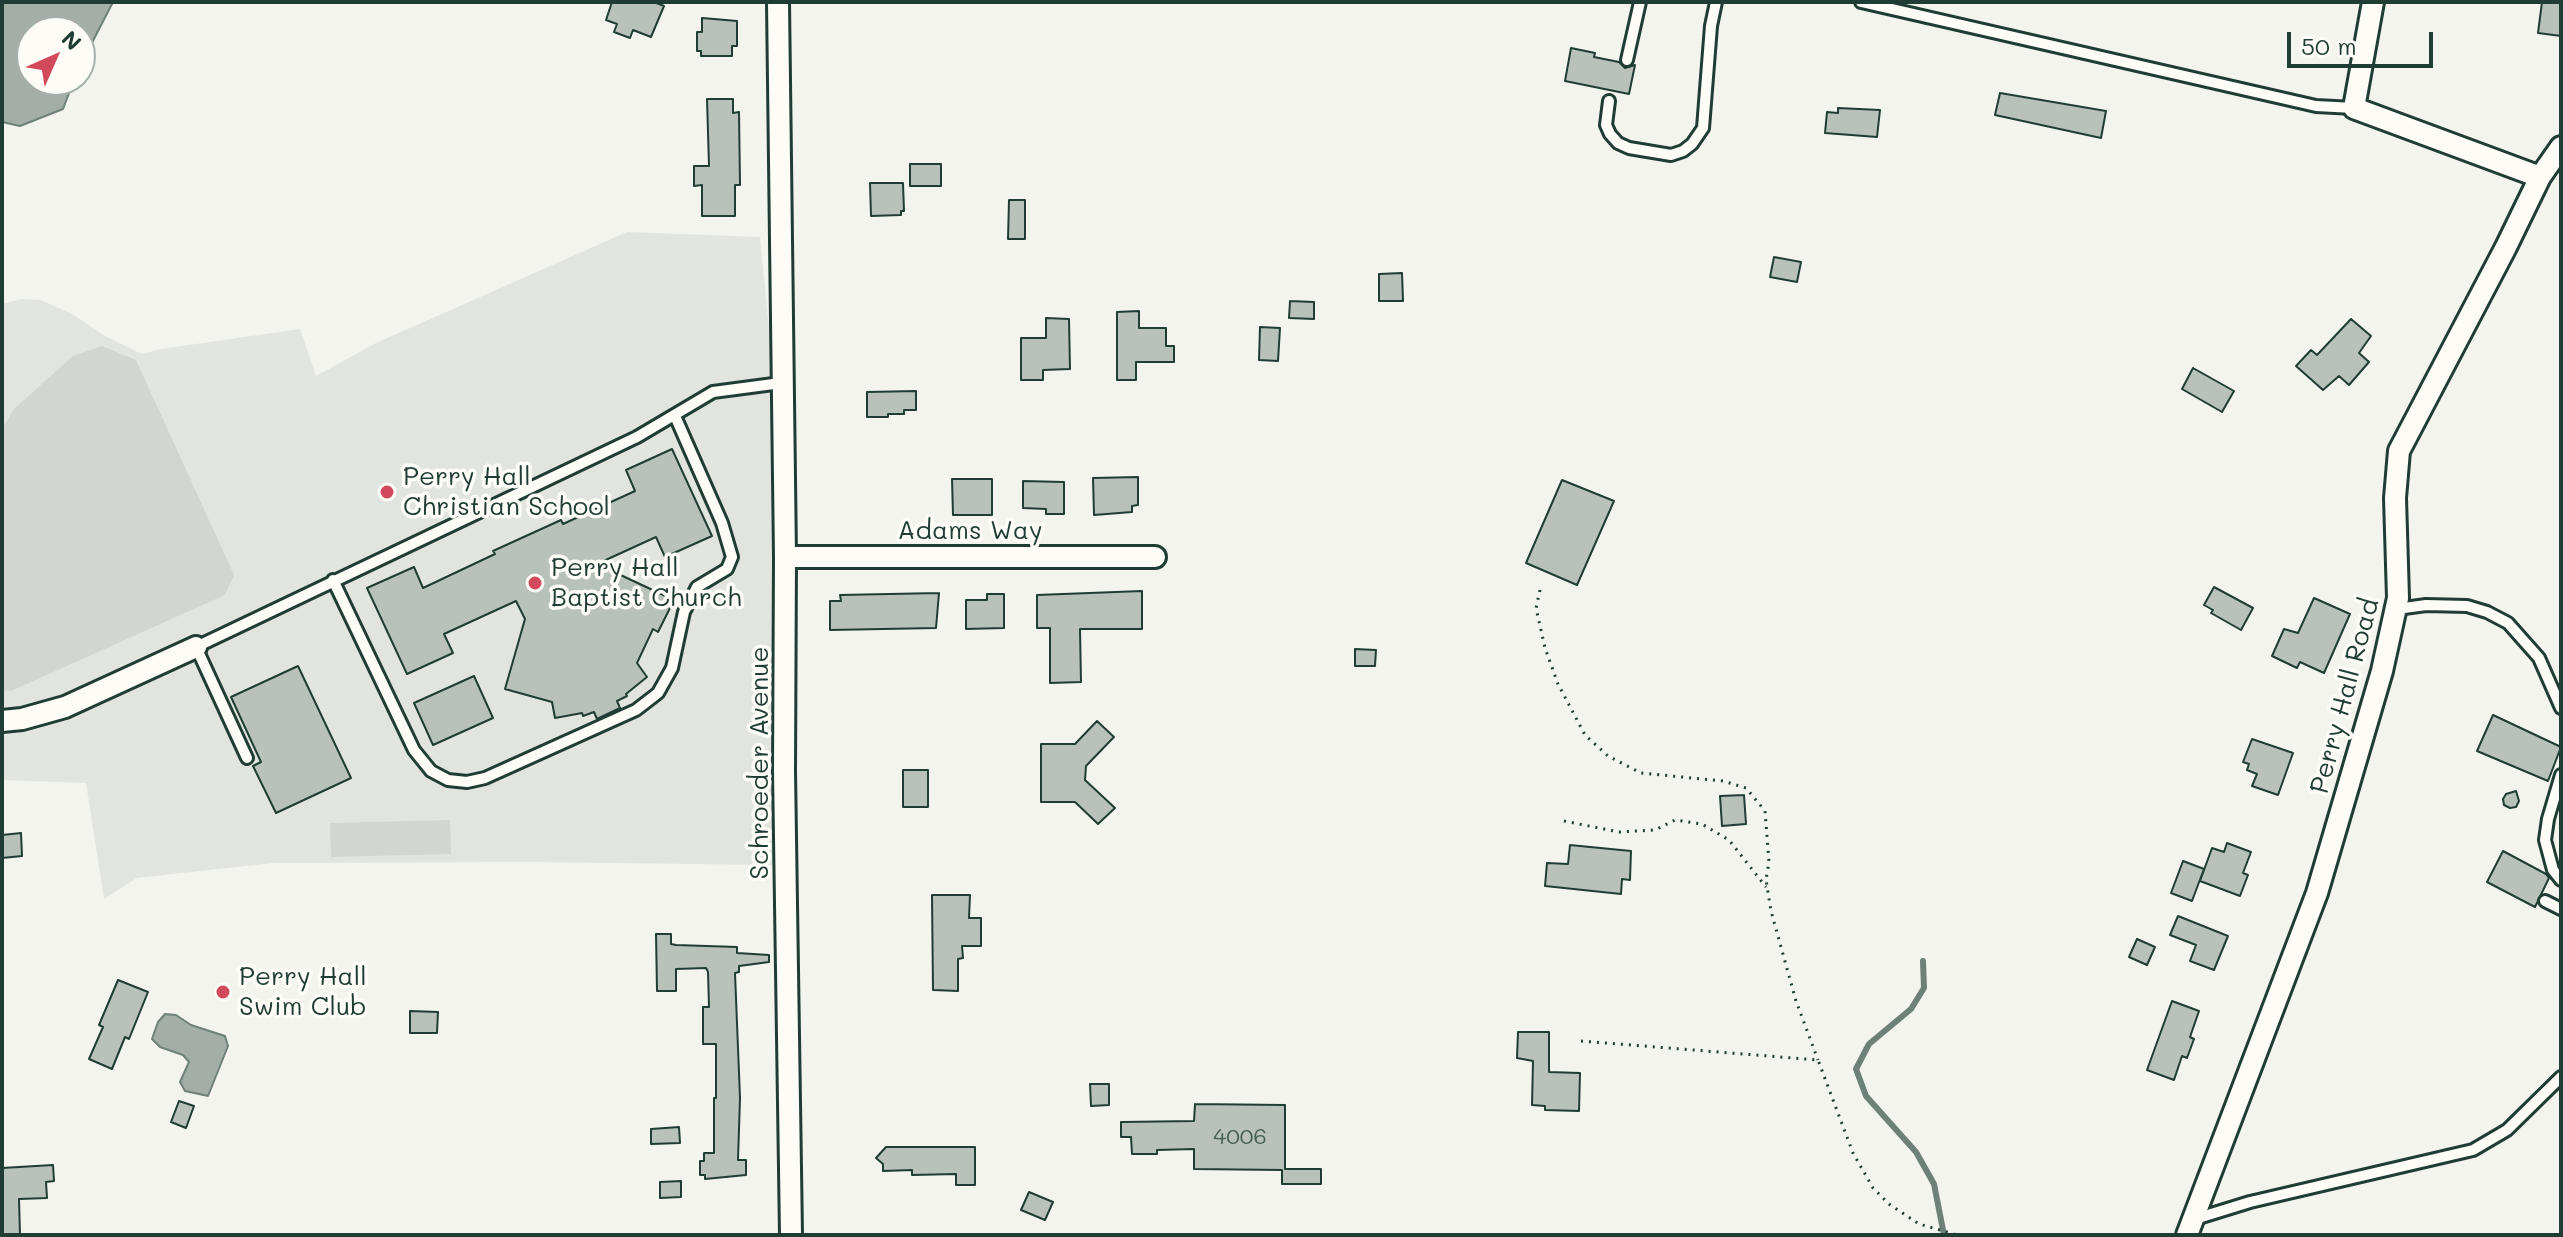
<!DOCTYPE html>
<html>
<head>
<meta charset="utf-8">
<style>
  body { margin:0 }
  #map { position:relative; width:2563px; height:1237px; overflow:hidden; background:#f4f4ef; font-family:Mali,sans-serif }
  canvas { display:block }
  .frame { position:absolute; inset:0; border:4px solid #1f3d34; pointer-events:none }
  .north { position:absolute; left:16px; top:16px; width:80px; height:80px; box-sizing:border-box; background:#fdfcf7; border:2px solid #a4b0a9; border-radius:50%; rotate:45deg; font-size:22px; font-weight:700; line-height:32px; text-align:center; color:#1f3d34 }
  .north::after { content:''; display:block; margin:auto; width:28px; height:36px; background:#d1495b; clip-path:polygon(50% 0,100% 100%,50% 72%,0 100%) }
  .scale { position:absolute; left:2287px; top:32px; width:146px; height:36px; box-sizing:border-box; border:4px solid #1f3d34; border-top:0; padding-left:10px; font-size:24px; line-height:28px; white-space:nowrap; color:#1f3d34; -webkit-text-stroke:6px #fdfcf7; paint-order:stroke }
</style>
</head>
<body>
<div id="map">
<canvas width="2563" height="1237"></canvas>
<div class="frame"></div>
<div class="north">N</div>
<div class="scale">50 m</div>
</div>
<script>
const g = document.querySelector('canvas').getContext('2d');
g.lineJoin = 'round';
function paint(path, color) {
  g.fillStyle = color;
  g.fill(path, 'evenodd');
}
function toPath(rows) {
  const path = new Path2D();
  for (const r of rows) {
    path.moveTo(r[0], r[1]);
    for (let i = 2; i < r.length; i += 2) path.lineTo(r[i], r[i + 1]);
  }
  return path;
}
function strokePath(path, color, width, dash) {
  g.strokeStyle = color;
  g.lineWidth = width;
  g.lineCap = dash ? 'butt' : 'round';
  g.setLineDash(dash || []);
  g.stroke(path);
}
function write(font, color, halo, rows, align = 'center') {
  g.font = font + ' Mali,sans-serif';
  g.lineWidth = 7;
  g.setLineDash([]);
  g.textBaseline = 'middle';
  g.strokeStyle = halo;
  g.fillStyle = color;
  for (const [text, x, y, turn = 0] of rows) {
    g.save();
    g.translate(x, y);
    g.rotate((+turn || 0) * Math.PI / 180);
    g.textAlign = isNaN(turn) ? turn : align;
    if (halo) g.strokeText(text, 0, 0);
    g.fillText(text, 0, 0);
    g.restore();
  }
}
const built = toPath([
  [627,232,760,237,771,349,773,865,528,862,273,863,137,878,104,899,86,783,2,780,2,304,22,299,41,300,74,315,105,336,142,354,161,349,300,329,316,376,376,343]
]);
const green = toPath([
  [102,346,136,360,234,575,225,595,11,691,2,690,2,429,14,409,73,356],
  [450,820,451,854,331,857,330,823]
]);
const water = toPath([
  [2,2,113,2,80,66,80,32,32,32,32,80,74,80,63,109,20,126,2,122,2,2],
  [165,1014,176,1015,191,1025,225,1036,228,1046,208,1096,185,1091,180,1082,189,1062,183,1055,160,1047,152,1039,158,1022,165,1014]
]);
const stream = toPath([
  [1923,961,1924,988,1911,1009,1869,1044,1856,1069,1866,1096,1916,1152,1934,1184,1944,1235]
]);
const building = toPath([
  [612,2,654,2,664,6,651,37,633,30,630,38,614,32,617,24,606,20,612,2],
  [2542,2,2561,2,2561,36,2538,33,2542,2],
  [702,18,737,21,737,46,732,46,732,56,701,56,701,51,697,51,697,32,702,32,702,18],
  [1571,48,1595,53,1594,57,1619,62,1625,68,1635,65,1629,94,1565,81,1571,48],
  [2000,93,2106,111,2101,138,1995,115,2000,93],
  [707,99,733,99,733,113,739,112,740,185,735,185,735,216,702,216,702,185,694,186,694,166,709,166,707,99],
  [1838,108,1880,110,1877,137,1825,133,1827,112,1838,113,1838,108],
  [910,164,941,164,941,186,910,186,910,164],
  [870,183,903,183,904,211,901,211,901,215,871,216,870,183],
  [1009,200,1025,200,1025,239,1008,239,1009,200],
  [1774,257,1801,262,1797,282,1770,277,1774,257],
  [1402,273,1403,301,1379,301,1379,274,1402,273],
  [1290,301,1314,302,1314,319,1289,318,1290,301],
  [1139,311,1139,328,1166,328,1166,346,1174,346,1174,362,1136,362,1136,380,1117,380,1117,312,1139,311],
  [1046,318,1069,319,1070,369,1043,370,1043,380,1021,380,1021,338,1046,338,1046,318],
  [2351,319,2371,336,2359,353,2369,362,2349,385,2339,376,2323,390,2296,366,2311,350,2317,355,2351,319],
  [1260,327,1280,328,1278,361,1259,360,1260,327],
  [2193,368,2234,391,2222,412,2182,389,2193,368],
  [916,391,916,410,904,410,904,414,888,414,888,417,867,417,867,392,916,391],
  [672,449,712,536,665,557,656,537,597,564,674,600,658,632,653,629,637,663,647,677,626,694,627,696,617,701,620,708,597,719,594,712,583,716,582,713,555,718,552,702,505,689,525,619,516,601,444,634,453,653,407,674,367,588,414,567,423,588,495,554,493,551,561,520,563,524,635,491,626,470,672,449],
  [1138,477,1138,505,1132,506,1132,512,1094,515,1093,478,1138,477],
  [952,479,992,479,992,515,953,515,952,479],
  [1562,480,1614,501,1577,585,1526,563,1562,480],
  [1023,481,1064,482,1064,514,1046,514,1046,509,1023,508,1023,481],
  [2214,587,2253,608,2241,630,2211,613,2213,610,2204,605,2214,587],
  [1142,591,1142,629,1080,629,1081,682,1050,683,1050,628,1037,628,1037,595,1142,591],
  [939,593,936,628,830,630,830,601,841,601,840,595,939,593],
  [987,594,1004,594,1004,628,966,629,966,600,987,600,987,594],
  [2314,598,2350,614,2324,673,2300,662,2297,668,2272,656,2284,629,2298,633,2314,598],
  [1355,649,1376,650,1375,666,1355,666,1355,649],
  [298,666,351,778,276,813,253,766,261,762,231,697,298,666],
  [474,676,493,718,433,745,414,703,474,676],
  [2493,715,2561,747,2548,781,2477,751,2493,715],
  [1097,721,1114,737,1086,766,1085,780,1115,808,1098,824,1075,802,1041,802,1041,744,1075,744,1097,721],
  [2252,739,2293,753,2278,795,2252,786,2257,774,2247,770,2249,764,2243,762,2252,739],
  [903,770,928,770,928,807,903,807,903,770],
  [2516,791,2519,801,2516,807,2510,808,2504,805,2503,799,2506,794,2516,791],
  [1744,795,1746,824,1722,826,1720,796,1744,795],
  [21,833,22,856,2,858,2,835,21,833],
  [2227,843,2251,852,2243,873,2248,875,2240,896,2200,881,2212,848,2224,852,2227,843],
  [1570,845,1631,851,1630,880,1622,879,1621,894,1545,886,1547,863,1568,864,1570,845],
  [2503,851,2546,874,2549,878,2535,907,2487,882,2503,851],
  [2183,861,2204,869,2192,901,2171,893,2183,861],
  [932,895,970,895,969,918,981,918,981,946,962,946,963,958,958,959,958,991,933,990,932,895],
  [2178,916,2228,936,2214,970,2190,961,2196,945,2170,935,2178,916],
  [656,934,671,934,671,944,676,945,737,947,737,953,769,955,769,962,739,966,739,972,735,973,740,1098,738,1160,746,1160,746,1175,705,1179,705,1175,700,1175,700,1161,704,1161,704,1153,714,1153,714,1098,716,1098,716,1044,703,1044,703,1007,709,1007,708,972,706,968,676,969,676,991,657,991,656,934],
  [2137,939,2155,947,2147,965,2129,957,2137,939],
  [118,980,148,992,129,1039,125,1037,112,1069,89,1059,103,1027,99,1025,118,980],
  [2172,1001,2199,1011,2190,1037,2194,1039,2187,1058,2182,1056,2174,1080,2147,1070,2172,1001],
  [410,1011,438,1012,437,1033,410,1033,410,1011],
  [1518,1032,1549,1032,1549,1072,1580,1073,1579,1111,1545,1110,1545,1106,1532,1105,1533,1061,1517,1058,1518,1032],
  [1090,1084,1109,1084,1109,1105,1091,1106,1090,1084],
  [179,1101,194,1106,186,1128,171,1122,179,1101],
  [1195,1104,1285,1105,1285,1169,1321,1169,1321,1184,1282,1184,1282,1170,1194,1169,1194,1149,1157,1150,1157,1154,1132,1154,1131,1137,1121,1137,1121,1122,1194,1121,1195,1104],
  [679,1127,680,1143,651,1144,651,1129,679,1127],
  [886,1147,975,1147,975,1185,956,1185,956,1174,912,1175,912,1170,883,1171,883,1164,876,1158,886,1147],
  [53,1165,54,1181,46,1182,47,1198,19,1199,20,1235,2,1235,2,1168,53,1165],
  [681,1181,681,1197,660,1198,660,1182,681,1181],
  [1029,1192,1053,1202,1045,1220,1021,1210,1029,1192]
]);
const path = toPath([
  [1540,590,1536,608,1545,648,1558,684,1585,735,1608,756,1641,773,1723,781,1746,788,1765,811,1769,862,1766,880,1771,911,1796,1001,1818,1060],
  [1564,821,1619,832,1655,830,1675,820,1702,824,1729,840,1766,887],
  [1581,1041,1818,1060,1853,1153,1873,1188,1889,1204,1919,1224,1957,1235]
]);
const service = toPath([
  [1861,2,2316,106,2354,108],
  [1627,60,1640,2],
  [1609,101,1606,125,1610,134,1618,143,1629,148,1671,155,1683,151,1692,144,1703,128,1711,26,1716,2],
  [333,580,414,750,431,771,448,780,467,782,485,778,636,710,658,693,672,668,684,612,697,587,727,569,732,557,722,523,675,416],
  [2397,609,2426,605,2467,606,2487,612,2508,623,2539,658,2561,708],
  [247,758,196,647,637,437,713,392,781,383],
  [2561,775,2548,819,2545,840,2553,870,2561,880],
  [2545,901,2561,909],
  [2195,1219,2250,1202,2473,1150,2507,1130,2561,1077]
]);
const minor = toPath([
  [778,2,785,557,784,771,791,1235],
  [2373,2,2354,108,2540,177],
  [785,557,1155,557],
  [2,721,22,719,65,707,196,647],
  [2187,1235,2317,893,2382,671,2398,598,2395,498,2399,451,2506,247,2540,177,2561,147]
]);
const markers = [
  [387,492,8,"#d1495b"],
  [535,583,8,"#d1495b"],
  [223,992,8,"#d1495b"]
];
const numberNames = [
  ["4006",1240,1137]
];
const poiNames = [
  ["Perry Hall",403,477],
  ["Christian School",403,507],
  ["Perry Hall",551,568],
  ["Baptist Church",551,598],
  ["Perry Hall",239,977],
  ["Swim Club",239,1007]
];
const streetNames = [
  ["Adams Way",970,531],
  ["Perry Hall Road",2345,696,-75],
  ["Schroeder Avenue",760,763,-90]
];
paint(built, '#e2e5df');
paint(green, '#d1d6d1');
paint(water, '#a3aea7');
strokePath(water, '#6e8179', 2);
strokePath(stream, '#6e8179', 6);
paint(building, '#b9c1bb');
strokePath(building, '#1f3d34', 2);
strokePath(service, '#1f3d34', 16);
strokePath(minor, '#1f3d34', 26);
strokePath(path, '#1f3d34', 3, [2, 6]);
strokePath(service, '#fdfcf7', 10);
strokePath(minor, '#fdfcf7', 20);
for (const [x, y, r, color] of markers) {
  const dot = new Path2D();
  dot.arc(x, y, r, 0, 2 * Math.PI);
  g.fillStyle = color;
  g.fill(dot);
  strokePath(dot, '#fdfcf7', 3);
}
write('22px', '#465e56', null, numberNames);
write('26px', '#1f3d34', '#fdfcf7', poiNames, 'left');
write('26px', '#1f3d34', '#fdfcf7', streetNames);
</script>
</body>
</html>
